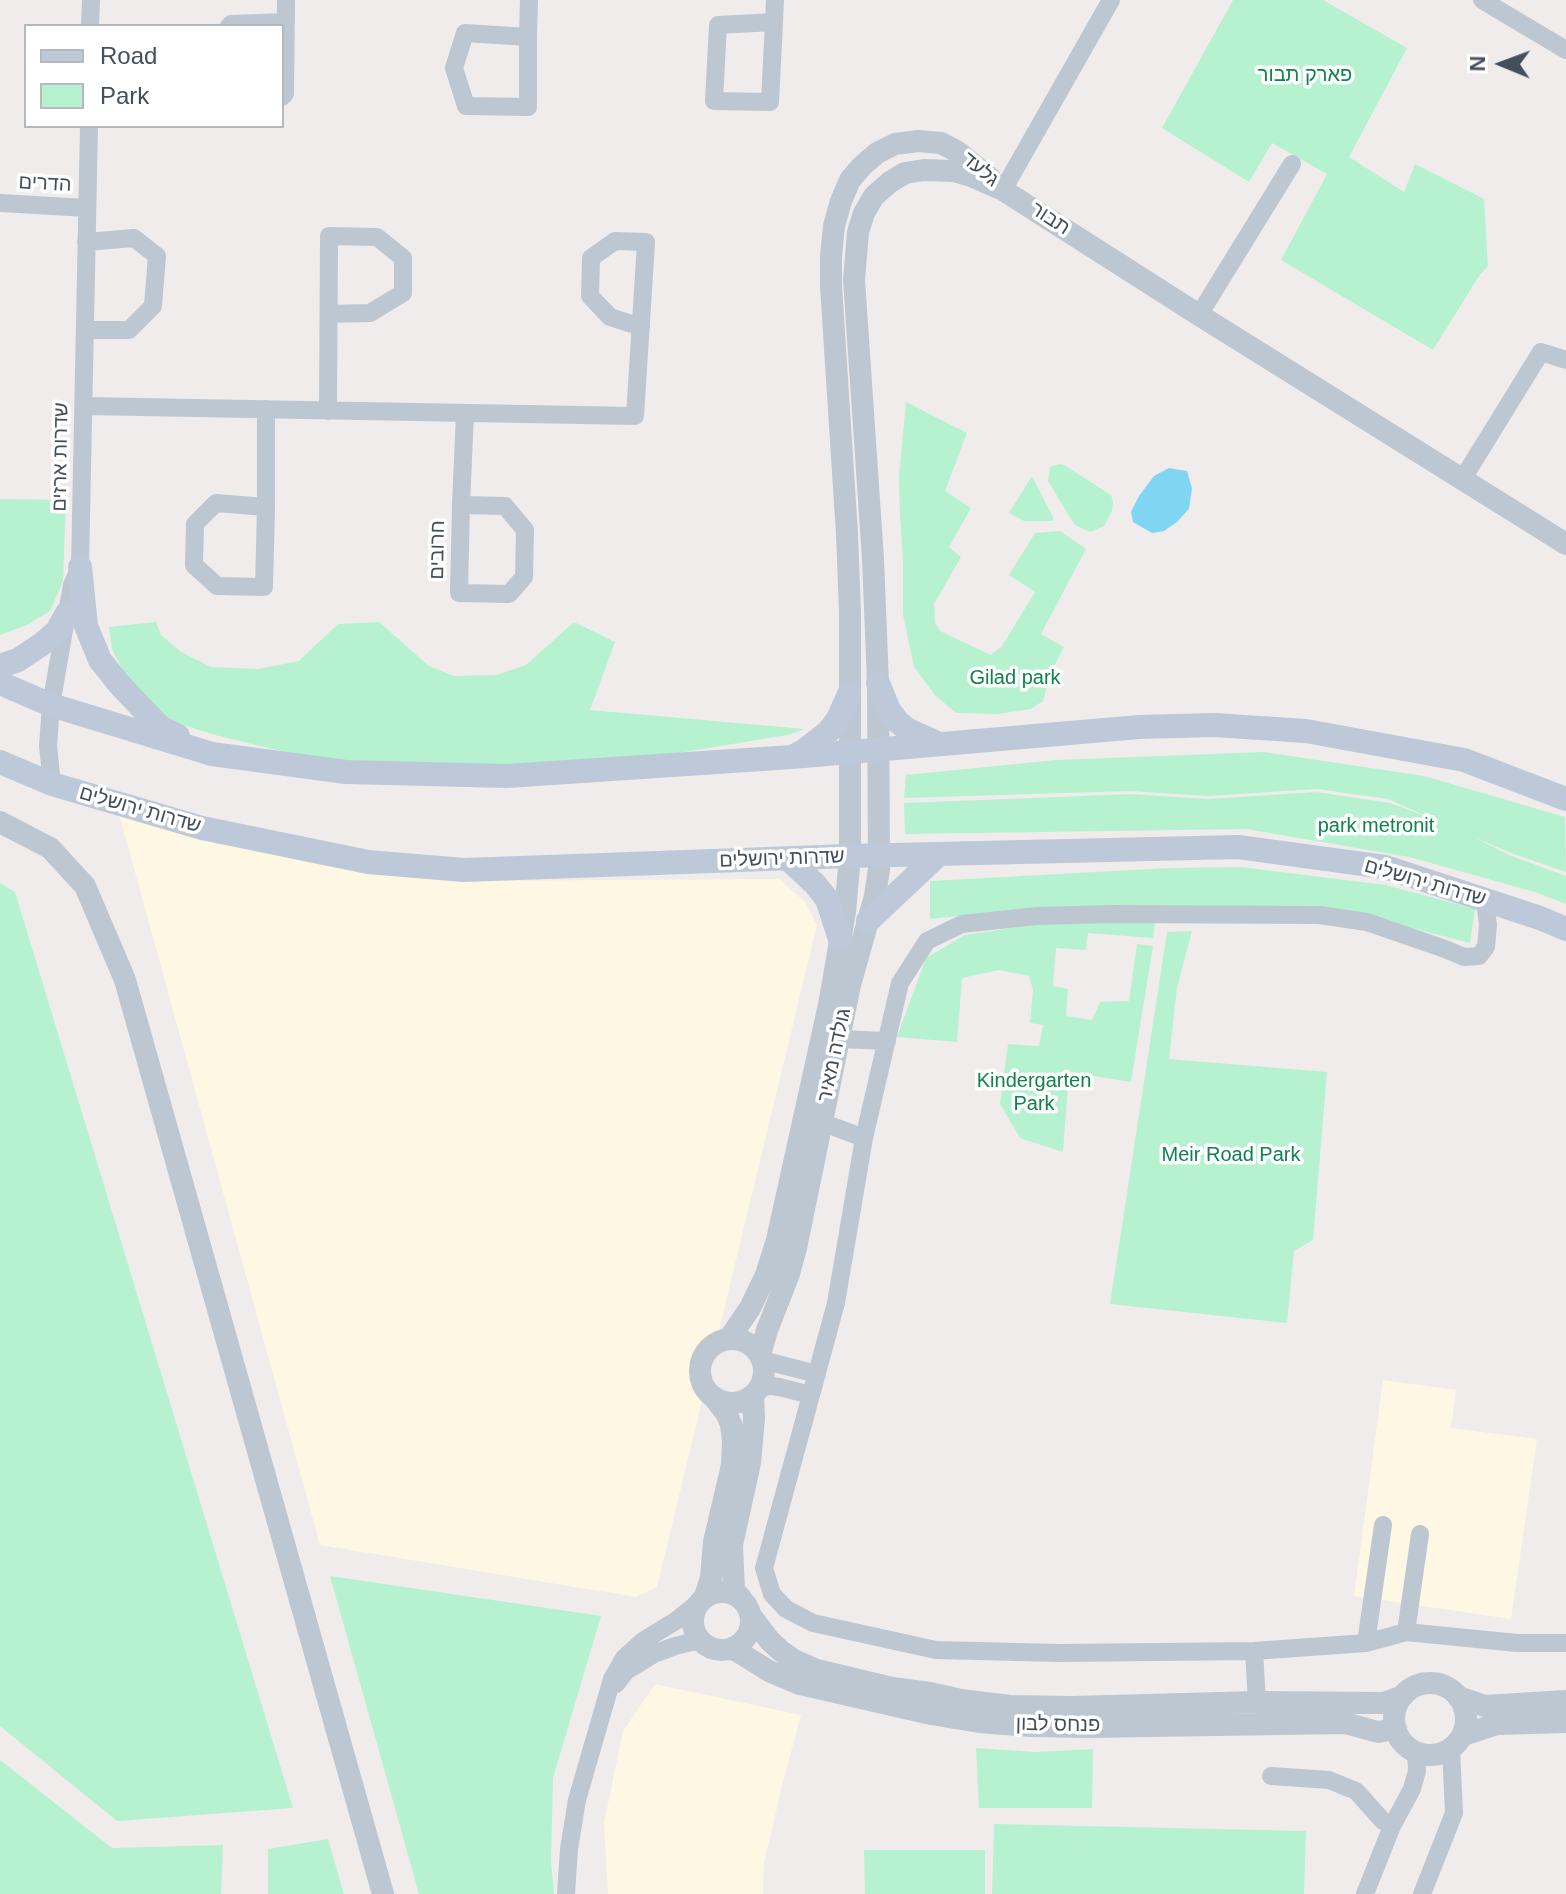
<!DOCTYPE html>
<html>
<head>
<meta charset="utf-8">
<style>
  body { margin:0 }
  #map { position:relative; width:1566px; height:1894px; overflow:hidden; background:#f0ecec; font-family:Arial,sans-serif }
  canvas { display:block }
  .legend { position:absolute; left:24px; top:24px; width:260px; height:104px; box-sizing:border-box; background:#fff; border:2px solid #b4b9be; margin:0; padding:10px 14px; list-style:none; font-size:24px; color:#444f5c }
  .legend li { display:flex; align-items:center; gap:16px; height:40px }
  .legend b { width:40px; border:2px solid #b4b9be }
  .north { position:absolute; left:1462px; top:24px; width:80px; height:80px; -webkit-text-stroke:6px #fff; paint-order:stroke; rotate:271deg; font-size:22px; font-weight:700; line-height:32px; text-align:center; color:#444f5c }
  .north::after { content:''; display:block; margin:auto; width:28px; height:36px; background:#444f5c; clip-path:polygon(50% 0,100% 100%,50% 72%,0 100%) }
</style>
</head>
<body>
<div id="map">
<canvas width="1566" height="1894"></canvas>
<ul class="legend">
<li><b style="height:10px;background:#bdc9d8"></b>Road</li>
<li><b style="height:22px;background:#b6f2d0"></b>Park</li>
</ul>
<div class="north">N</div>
</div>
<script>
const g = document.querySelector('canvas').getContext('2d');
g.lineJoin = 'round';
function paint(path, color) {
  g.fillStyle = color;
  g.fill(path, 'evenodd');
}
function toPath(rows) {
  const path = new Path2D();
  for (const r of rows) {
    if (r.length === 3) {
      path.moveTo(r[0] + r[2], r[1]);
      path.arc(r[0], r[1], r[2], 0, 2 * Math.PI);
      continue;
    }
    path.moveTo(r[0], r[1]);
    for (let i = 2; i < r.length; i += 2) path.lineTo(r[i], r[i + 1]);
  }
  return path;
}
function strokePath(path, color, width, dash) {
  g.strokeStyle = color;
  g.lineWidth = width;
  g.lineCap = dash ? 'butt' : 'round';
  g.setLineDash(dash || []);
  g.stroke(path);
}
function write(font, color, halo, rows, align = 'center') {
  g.font = font + ' Arial,"Noto Sans Hebrew",sans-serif';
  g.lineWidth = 7;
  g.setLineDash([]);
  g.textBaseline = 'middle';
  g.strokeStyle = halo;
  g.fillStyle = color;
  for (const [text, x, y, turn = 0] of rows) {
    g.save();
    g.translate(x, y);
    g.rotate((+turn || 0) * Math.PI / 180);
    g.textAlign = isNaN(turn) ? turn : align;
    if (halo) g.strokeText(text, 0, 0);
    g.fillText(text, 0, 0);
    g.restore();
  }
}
const commercial = toPath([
  [118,810,453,881,779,879,805,902,817,925,657,1587,636,1597,320,1545],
  [1383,1380,1456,1390,1451,1428,1537,1439,1511,1619,1354,1596],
  [655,1684,801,1715,783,1782,764,1863,763,1894,608,1894,604,1823,623,1731]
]);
const green = toPath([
  [1233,0,1323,0,1407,48,1349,157,1404,192,1415,164,1484,199,1488,266,1479,276,1433,350,1281,260,1327,174,1272,143,1249,182,1162,128],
  [906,402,967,433,945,491,971,508,949,547,961,557,934,604,935,623,940,631,991,655,1002,646,1035,592,1009,575,1035,533,1060,531,1086,549,1041,634,1064,647,1051,672,1043,701,1031,709,997,714,956,713,935,695,914,667,903,615,903,559,900,516,899,476],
  [1059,464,1064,465,1111,495,1113,502,1112,511,1104,526,1090,532,1075,525,1071,519,1048,481,1050,467],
  [1032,476,1054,519,1051,521,1024,521,1009,513],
  [0,499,66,500,63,581,50,611,27,625,0,635],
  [156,622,161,635,181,652,211,667,258,669,299,661,338,624,379,622,429,666,454,676,496,675,526,665,574,622,615,642,590,710,805,729,787,735,654,757,498,769,398,768,305,757,215,735,165,719,133,690,112,649,109,627],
  [1264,752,1424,776,1565,817,1566,872,1511,853,1474,837,1509,855,1566,876,1566,904,1535,892,1409,857,1246,829,905,834,904,803,1131,794,1207,799,1316,792,1390,803,1431,818,1388,799,1317,789,1207,796,1130,791,904,798,906,775,1056,760],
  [1241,867,1386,885,1475,909,1470,943,1381,920,975,914,930,919,930,881,1169,868],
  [0,883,15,892,293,1808,117,1821,0,1726],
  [1155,921,1153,938,1088,933,1086,950,1056,948,1053,986,1068,989,1066,1016,1092,1020,1100,1002,1129,1001,1137,944,1153,946,1131,1082,1069,1072,1063,1152,1020,1138,1000,1104,1008,1044,1039,1046,1043,1025,1030,1023,1033,990,1029,976,999,970,962,978,957,1042,897,1037,926,958,965,935,1038,924],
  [1192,931,1177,988,1169,1059,1327,1072,1313,1240,1294,1251,1287,1323,1110,1304,1167,932],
  [330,1576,601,1616,553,1778,551,1861,554,1894,419,1894],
  [976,1748,1035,1752,1093,1749,1092,1808,979,1808],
  [0,1760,112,1848,223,1845,221,1894,0,1894],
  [994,1824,1306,1831,1304,1894,992,1894],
  [328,1839,344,1894,268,1894,268,1849],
  [864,1850,985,1850,985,1894,865,1894]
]);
const water = toPath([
  [1169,468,1187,471,1192,488,1189,509,1177,522,1164,531,1152,533,1133,522,1131,512,1139,496,1154,476]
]);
const minor = toPath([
  [1482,0,1566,50],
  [774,22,718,25,714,101,770,102,774,22,775,0],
  [90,26,91,0],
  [229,26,231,24,286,22],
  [528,37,465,33,454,68,466,106,528,107,528,37,529,0],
  [282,97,285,94,286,0],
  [1003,190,1111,0],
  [0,203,87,208],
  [1199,315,1292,164],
  [85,330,129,330,153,306,157,256,134,238,86,242],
  [85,406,635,416,646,242,615,241,591,258,590,296,610,317,641,327],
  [328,411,329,236,377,237,403,258,403,293,370,313,329,314],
  [1462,480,1541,352,1566,360],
  [461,505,505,506,525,530,524,577,509,594,459,593,461,505,465,413],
  [266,507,216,503,195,524,194,565,217,586,264,587,266,507,266,409],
  [52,784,48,746,51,705,72,585,80,567,89,126],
  [1485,901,1488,925,1486,947,1479,956,1464,957,1445,949,1367,922,1319,915,1111,914,1037,916,962,924,927,941,900,983,864,1138,836,1303,764,1568,772,1594,786,1609,813,1623,936,1650,1059,1653,1254,1651,1366,1643,1406,1632,1517,1643,1566,1643],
  [839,1039,887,1041],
  [821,1122,864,1138],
  [762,1360,817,1374],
  [760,1387,771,1386,779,1387,811,1395],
  [1406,1632,1420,1534],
  [1366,1643,1383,1525],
  [1254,1651,1257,1702],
  [616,1684,626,1671,654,1654,675,1646,700,1640],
  [1271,1776,1329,1780,1356,1791,1383,1821,1392,1826],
  [566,1894,569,1849,577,1800,612,1679,624,1658,643,1641,677,1620,699,1602],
  [1365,1894,1392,1826,1412,1789,1417,1771,1416,1752],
  [1422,1894,1454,1813,1451,1749]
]);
const tertiary = toPath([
  [0,822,50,848,85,886,125,980,383,1894],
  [732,1371,32],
  [729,1339,750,1308,766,1275,777,1240,829,1005,845,912,850,856,850,612,847,534,831,286,831,256,834,226,841,201,850,180,862,166,877,153,895,144,918,141,941,143,958,152,990,178],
  [760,1355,767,1330,789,1274,796,1248,850,985,875,896,879,869,878,683,873,559,854,280,858,232,864,213,874,196,890,182,905,173,924,170,954,171,971,176,1003,190,1199,315,1566,544],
  [722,1621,29],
  [705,1596,711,1578,714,1542,732,1465,733,1441,731,1424,726,1413,715,1399],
  [741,1598,734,1591,732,1545,750,1463,754,1418,753,1396],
  [751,1616,770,1641,781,1651,794,1660,817,1670,892,1688,930,1693,961,1700,1010,1706,1072,1707,1257,1702,1384,1703,1403,1696],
  [732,1648,769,1671,800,1684,931,1714,979,1722,1031,1726,1087,1727,1345,1723,1378,1732,1396,1729],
  [1430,1719,36],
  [1458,1697,1485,1706,1566,1701],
  [1463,1735,1497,1724,1566,1722]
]);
const secondary = toPath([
  [80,567,86,626,100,660,120,685,160,727,178,736],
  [0,666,18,660,42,644,57,631,67,613],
  [0,683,51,705,212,754,346,772,507,776,792,757,1139,727,1214,725,1306,731,1464,760,1566,799],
  [878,683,889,710,898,722,908,730,935,742],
  [794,756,805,750,828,732,838,719,849,694],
  [0,762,52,784,202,828,368,862,464,870,850,856,1238,847,1385,867,1540,918,1566,929],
  [788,859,815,884,827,899,840,939],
  [868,921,939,854]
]);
const parkNames = [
  ["פארק תבור",1305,75],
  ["Gilad park",1015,678],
  ["park metronit",1376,826],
  ["Kindergarten",1034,1081],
  ["Park",1034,1104],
  ["Meir Road Park",1231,1155]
];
const streetNames = [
  ["גלעד",980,170,40],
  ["הדרים",45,184,3],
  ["תבור",1050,219,33],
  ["שדרות ארזים",61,457,-89],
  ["חרובים",438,550,-89],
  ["שדרות ירושלים",140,810,16],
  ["שדרות ירושלים",782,859,-2],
  ["שדרות ירושלים",1425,883,16],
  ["גולדה מאיר",835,1055,-78],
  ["פנחס לבון",1058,1725,1]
];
paint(commercial, '#fdf7e3');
paint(green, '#b6f2d0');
paint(water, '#80d6f2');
strokePath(minor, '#bcc7d1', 18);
strokePath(tertiary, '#bcc7d1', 22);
strokePath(secondary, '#bdc9d8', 24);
write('20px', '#0f824d', '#fff', parkNames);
write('20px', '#444f5c', '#fff', streetNames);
</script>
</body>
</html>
